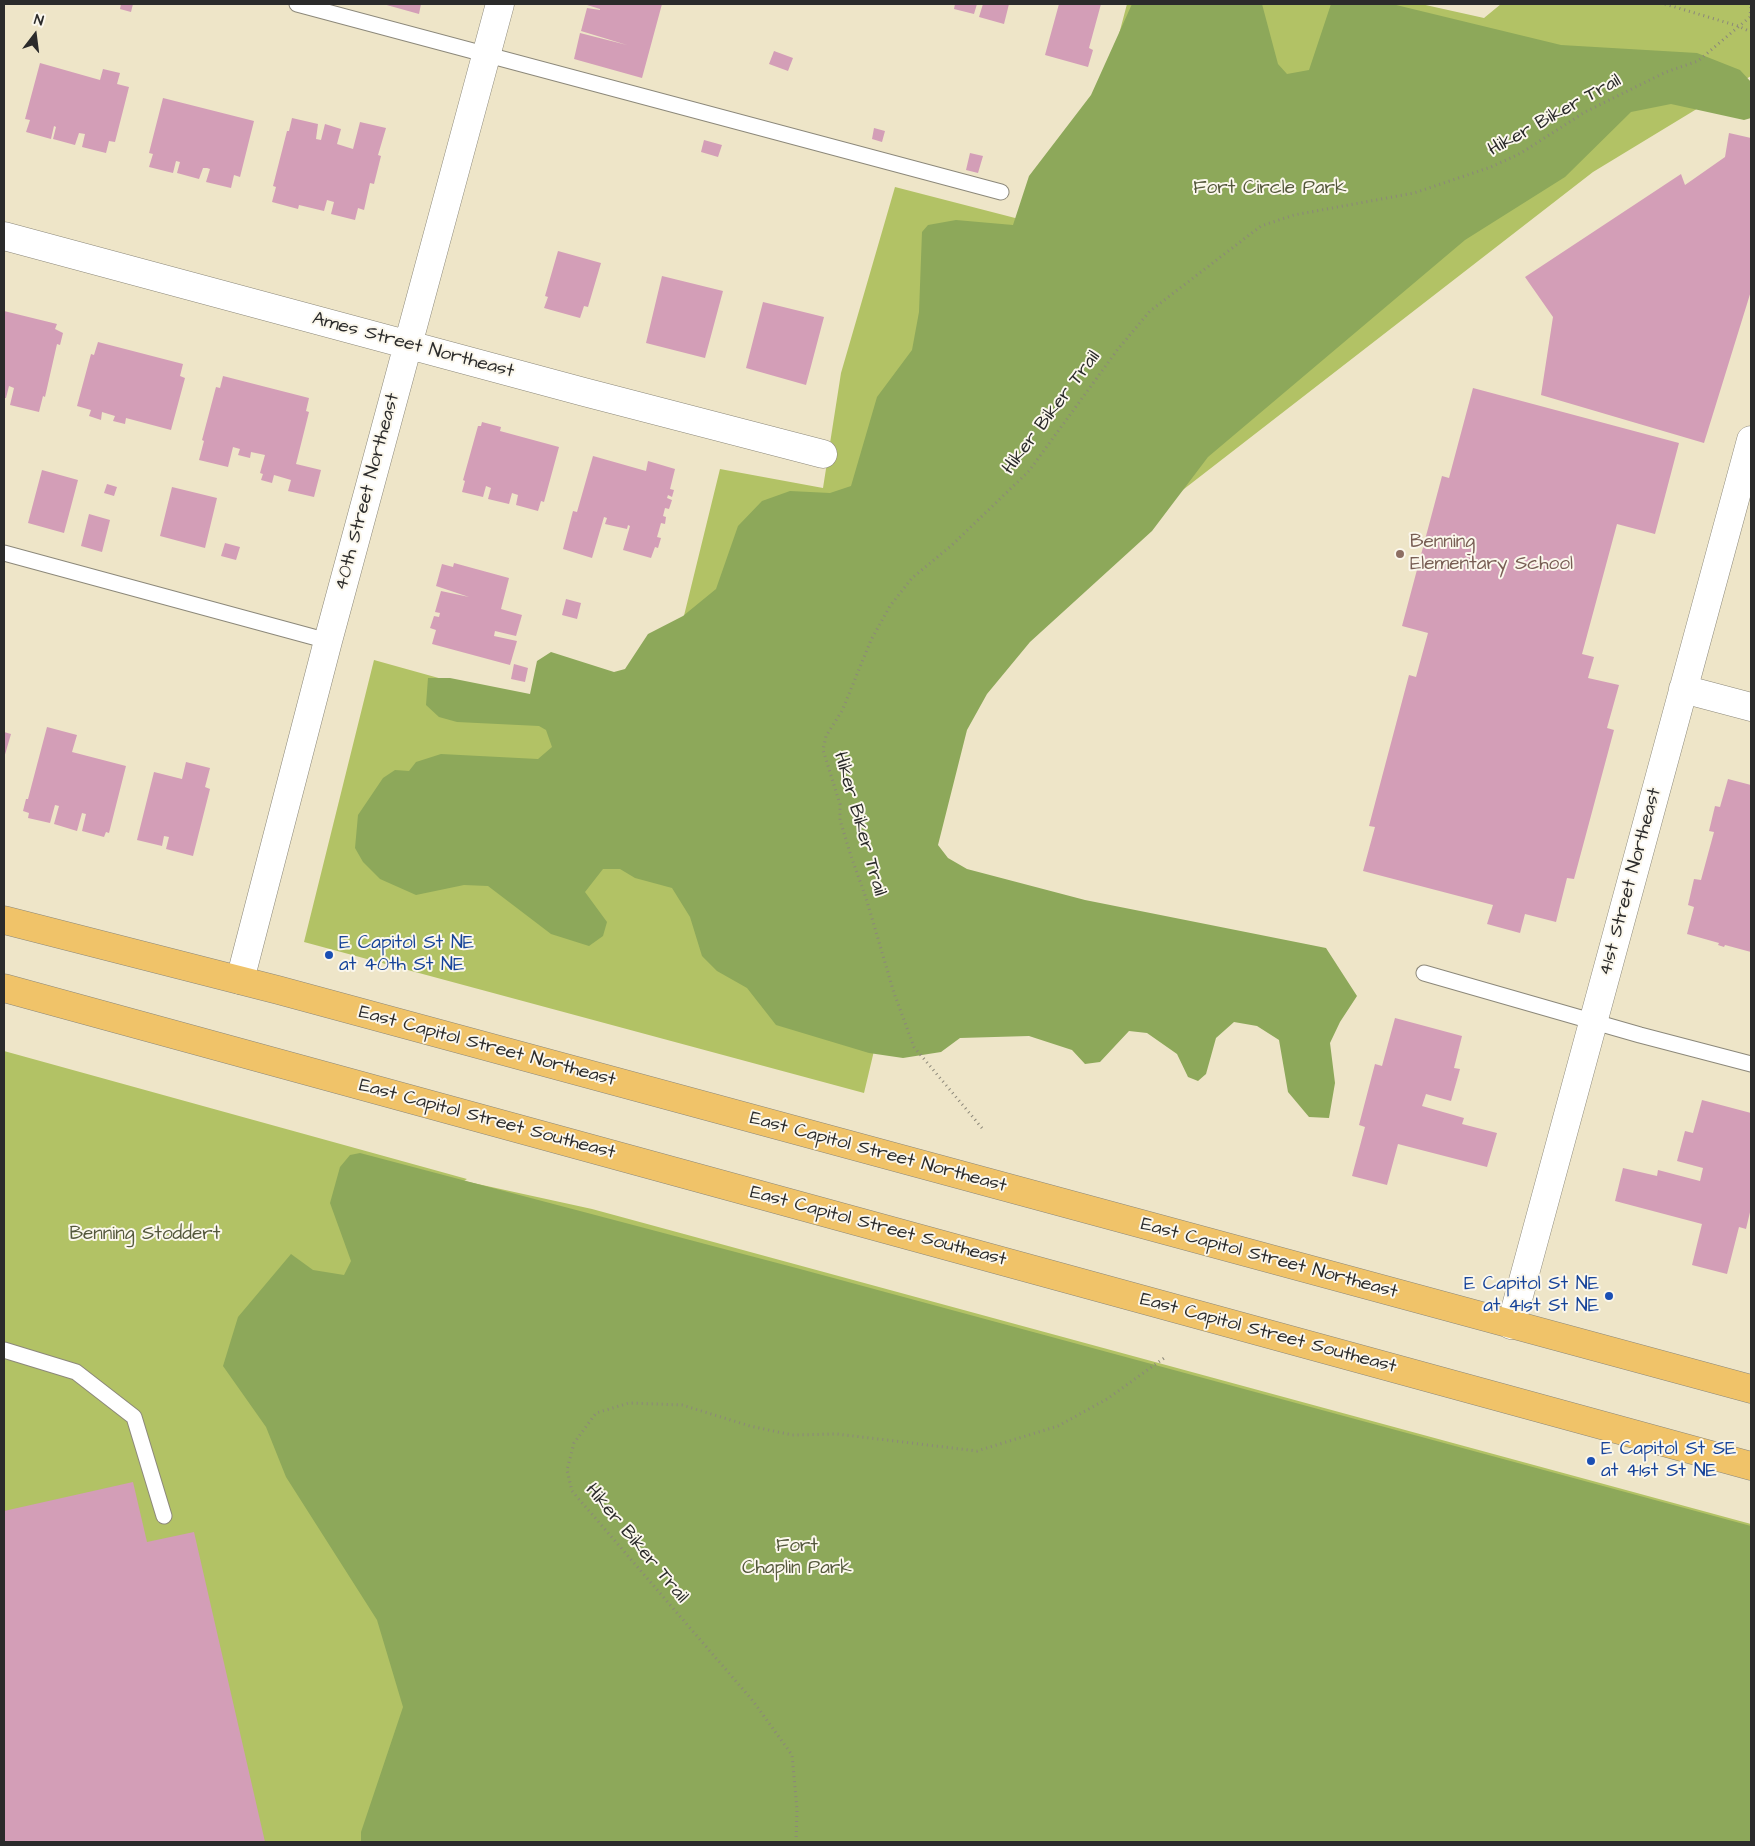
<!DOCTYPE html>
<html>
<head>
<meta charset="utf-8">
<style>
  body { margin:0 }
  #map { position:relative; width:1755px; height:1846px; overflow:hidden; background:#eee5c8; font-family:"Architects Daughter",sans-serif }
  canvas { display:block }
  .frame { position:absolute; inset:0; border:5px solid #2b2b2b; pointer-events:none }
  .north { position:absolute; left:10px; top:10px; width:50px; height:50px; -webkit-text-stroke:4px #fbf7ec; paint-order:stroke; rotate:15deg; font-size:14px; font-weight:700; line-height:20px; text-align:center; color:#2b2b2b }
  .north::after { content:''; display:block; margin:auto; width:18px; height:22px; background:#2b2b2b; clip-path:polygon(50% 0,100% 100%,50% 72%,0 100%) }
</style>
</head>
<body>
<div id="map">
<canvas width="1755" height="1846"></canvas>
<div class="frame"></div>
<div class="north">N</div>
</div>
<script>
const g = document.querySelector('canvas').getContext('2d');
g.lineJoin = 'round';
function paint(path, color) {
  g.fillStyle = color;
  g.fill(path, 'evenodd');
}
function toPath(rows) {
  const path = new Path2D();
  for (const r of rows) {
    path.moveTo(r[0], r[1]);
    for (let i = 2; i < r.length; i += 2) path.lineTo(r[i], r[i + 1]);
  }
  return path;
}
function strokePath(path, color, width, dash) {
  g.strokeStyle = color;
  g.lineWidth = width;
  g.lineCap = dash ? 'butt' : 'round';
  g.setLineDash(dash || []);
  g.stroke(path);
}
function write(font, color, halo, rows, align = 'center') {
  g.font = font + ' "Architects Daughter",sans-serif';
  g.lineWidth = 4;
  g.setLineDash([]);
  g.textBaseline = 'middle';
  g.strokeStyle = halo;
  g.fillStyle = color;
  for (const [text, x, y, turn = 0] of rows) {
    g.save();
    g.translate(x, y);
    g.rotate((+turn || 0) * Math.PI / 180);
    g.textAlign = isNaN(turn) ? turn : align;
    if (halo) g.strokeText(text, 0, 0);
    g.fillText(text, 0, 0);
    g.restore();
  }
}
const green = toPath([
  [1127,4,1421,4,1484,18,1501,4,1751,4,1751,76,1593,172,975,651,919,861,864,1093,304,942,374,660,654,738,720,469,823,488,841,373,895,187,1019,219,1078,189],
  [4,1051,467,1179,464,1181,592,1209,1751,1524,1751,1842,4,1842]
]);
const forest = toPath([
  [1132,4,1262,4,1278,64,1287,74,1309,70,1331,4,1392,4,1561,45,1697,53,1740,70,1751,82,1751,118,1744,120,1671,104,1631,112,1565,177,1465,240,1208,457,1152,531,1030,642,987,694,967,730,938,845,948,858,967,869,1085,900,1326,948,1357,996,1340,1022,1330,1043,1335,1083,1329,1118,1309,1117,1288,1092,1279,1040,1257,1026,1234,1022,1216,1038,1206,1074,1198,1081,1188,1077,1177,1054,1147,1033,1129,1031,1100,1062,1085,1064,1072,1050,1029,1036,960,1038,941,1052,903,1058,869,1053,776,1025,747,988,717,971,702,956,690,917,672,888,635,878,620,869,603,869,585,892,607,922,603,936,589,946,551,934,488,886,464,885,416,895,380,879,363,862,355,848,358,815,383,778,395,770,409,771,416,762,441,754,538,759,552,747,546,730,539,726,457,722,439,717,426,705,428,678,450,678,530,694,537,661,551,652,614,672,625,669,648,634,683,616,716,589,738,526,762,501,790,491,830,493,851,486,877,397,912,350,919,312,922,232,928,225,956,220,1013,225,1029,176,1091,95],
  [360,1153,800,1269,1751,1526,1751,1842,361,1842,361,1832,403,1707,377,1620,286,1477,266,1427,223,1366,238,1317,291,1254,313,1270,344,1275,351,1261,330,1203,340,1167,350,1155]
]);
const building = toPath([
  [121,4,133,4,131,12,120,9],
  [383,4,421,4,419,14],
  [584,4,662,4,642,78,574,59,580,33,627,45,581,31,587,8,600,10,600,9],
  [955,4,977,4,974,14,954,9],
  [983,4,1009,4,1004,24,979,17],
  [1059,4,1101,4,1089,48,1093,50,1088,67,1045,55],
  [774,51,793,58,788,71,769,64],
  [40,63,100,80,103,69,120,73,117,84,129,87,115,142,109,141,106,153,82,147,85,134,79,133,75,145,53,139,56,127,54,126,51,139,26,132,30,120,25,119],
  [163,98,254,121,240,177,234,175,231,188,206,182,210,169,207,168,203,168,199,179,177,173,180,162,176,161,173,173,149,167,153,154,149,153],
  [292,118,318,124,316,139,321,140,325,124,341,129,337,144,353,149,360,122,386,128,378,155,381,156,374,184,370,183,364,210,358,208,355,220,331,214,334,202,327,200,324,211,299,205,298,209,272,202,276,187,273,186,287,131,289,131],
  [874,128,885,131,882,142,872,139],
  [1729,133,1751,138,1751,291,1704,443,1541,395,1553,317,1525,277,1681,174,1685,185,1725,157],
  [704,140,722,145,718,157,701,152],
  [970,153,983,156,978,173,966,170],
  [558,251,601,263,588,307,584,306,580,318,544,308,548,297,545,296],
  [662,276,723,291,705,358,646,343],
  [763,302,824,317,806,385,746,368],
  [4,311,57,324,55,329,63,333,60,345,57,344,45,397,43,396,39,412,10,405,14,388,9,386,6,398,4,398],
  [98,342,183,364,180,376,185,378,171,430,126,418,125,424,113,421,115,416,102,412,101,420,89,416,91,410,77,406,91,354,94,355],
  [223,376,309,398,306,411,309,412,296,464,321,470,314,497,288,491,291,480,274,475,272,483,261,480,263,474,260,473,265,455,251,452,250,458,238,455,240,449,233,447,228,467,199,460,204,441,202,440,216,387,220,388],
  [1473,388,1679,443,1655,534,1617,524,1582,654,1594,657,1588,678,1619,685,1607,728,1614,730,1574,879,1567,878,1556,922,1525,914,1520,933,1487,924,1493,905,1363,871,1375,827,1369,826,1409,675,1416,677,1428,633,1402,626,1442,476,1449,478],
  [482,422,501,427,500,431,559,447,544,502,541,501,538,511,516,505,518,495,512,493,509,504,488,499,491,488,486,486,483,497,462,492,465,481,463,480,478,426,481,426],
  [593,456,646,471,648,461,675,469,670,489,674,490,672,497,668,495,667,498,672,500,669,509,665,508,663,516,666,517,665,524,661,523,657,537,661,538,658,548,655,547,651,558,623,550,630,526,628,525,627,529,605,524,607,518,604,517,592,558,563,549,573,511,577,512],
  [42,470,78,480,64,533,28,523],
  [107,484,117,487,114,496,104,493],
  [172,487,217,498,205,548,160,536],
  [89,514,110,520,102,552,81,546],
  [225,543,240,547,236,560,221,556],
  [454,563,509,578,501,609,522,615,516,636,495,631,494,636,517,641,510,665,432,644,436,630,430,628,434,616,439,617,440,613,435,612,441,591,469,597,436,586,442,564,453,567],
  [566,599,581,603,577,619,562,615],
  [514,664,528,668,525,682,511,679],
  [47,727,77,735,72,752,126,766,109,833,106,832,104,837,82,831,86,814,82,813,77,831,54,824,59,806,55,805,50,823,28,818,29,813,23,811,26,799,28,799],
  [4,732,11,734,4,758],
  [186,762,210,768,205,787,210,789,193,856,166,849,169,837,164,836,162,846,137,840,154,772,182,779],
  [1728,779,1751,785,1751,952,1725,945,1724,947,1718,945,1719,943,1687,934,1694,907,1688,905,1694,879,1701,880,1714,832,1709,831,1715,806,1720,807],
  [1395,1018,1462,1036,1454,1068,1460,1069,1451,1101,1426,1094,1422,1106,1464,1118,1462,1124,1497,1133,1487,1167,1398,1144,1387,1185,1352,1176,1365,1127,1359,1125,1375,1064,1382,1066],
  [1702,1100,1751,1113,1751,1208,1746,1229,1739,1227,1727,1274,1692,1265,1702,1224,1615,1201,1623,1168,1657,1176,1658,1170,1700,1181,1703,1168,1677,1161,1685,1131,1693,1133],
  [133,1482,147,1542,194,1532,265,1842,4,1842,4,1511]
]);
const path = toPath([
  [1665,4,1738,26,1751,32],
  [982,1128,914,1047,894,993,866,898,851,856,840,820,840,804,823,750,826,736,842,711,871,640,890,606,912,578,952,545,1029,471,1118,349,1150,311,1261,226,1294,215,1414,193,1491,167,1521,153,1585,112,1666,72,1698,61,1750,17,1751,6],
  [796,1842,797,1809,792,1755,753,1701,572,1491,567,1470,574,1443,596,1413,629,1403,682,1405,750,1426,792,1435,837,1434,977,1451,1058,1426,1107,1399,1167,1356]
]);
const lane = toPath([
  [297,4,1001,192],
  [4,553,328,641],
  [1424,973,1640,1035,1751,1064],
  [4,1350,76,1372,134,1417,164,1516]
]);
const street = toPath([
  [4,236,584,392,823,454],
  [1683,689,1751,707],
  [240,980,328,641,500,4],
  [1511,1325,1751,440]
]);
const primary = toPath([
  [4,920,278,990,1751,1389],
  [4,988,1751,1466]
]);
const markers = [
  [1400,554,5,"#8d6e63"],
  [329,955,5,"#1a4fb4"],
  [1609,1296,5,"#1a4fb4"],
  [1591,1461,5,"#1a4fb4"]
];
const streetNames = [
  ["Hiker Biker Trail",1555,116,-29],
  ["Ames Street Northeast",413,346,15],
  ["Hiker Biker Trail",1052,413,-53],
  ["40th Street Northeast",368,492,-75],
  ["Hiker Biker Trail",859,824,74],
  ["41st Street Northeast",1631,882,-75],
  ["East Capitol Street Northeast",487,1047,15],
  ["East Capitol Street Southeast",487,1120,15],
  ["East Capitol Street Northeast",878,1153,15],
  ["East Capitol Street Southeast",878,1227,15],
  ["East Capitol Street Northeast",1269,1259,15],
  ["East Capitol Street Southeast",1268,1334,15],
  ["Hiker Biker Trail",636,1544,50]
];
const parkNames = [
  ["Fort Circle Park",1270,189],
  ["Benning Stoddert",145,1235],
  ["Fort",797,1547],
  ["Chaplin Park",797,1569]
];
const educationNames = [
  ["Benning",1410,543],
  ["Elementary School",1410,565]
];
const transitNames = [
  ["E Capitol St NE",339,944],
  ["at 40th St NE",339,966],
  ["E Capitol St NE",1599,1285,"right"],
  ["at 41st St NE",1599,1307,"right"],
  ["E Capitol St SE",1601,1450],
  ["at 41st St NE",1601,1472]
];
paint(green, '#b2c265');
paint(forest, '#8da85a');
paint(building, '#d39eb7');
strokePath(lane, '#8c887a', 17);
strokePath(street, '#8c887a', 29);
strokePath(primary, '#8c887a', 29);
strokePath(path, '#8c887a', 3, [1, 4]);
strokePath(lane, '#fff', 15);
strokePath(street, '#fff', 28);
strokePath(primary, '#f0c369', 28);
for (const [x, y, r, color] of markers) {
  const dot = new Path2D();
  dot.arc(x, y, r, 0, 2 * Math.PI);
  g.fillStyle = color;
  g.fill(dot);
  strokePath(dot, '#fbf7ec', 2);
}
write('19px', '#2b2b2b', '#fbf7ec', streetNames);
write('19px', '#54583c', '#fbf7ec', parkNames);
write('19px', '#785e54', '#fbf7ec', educationNames, 'left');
write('19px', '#164399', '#fbf7ec', transitNames, 'left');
</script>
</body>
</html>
